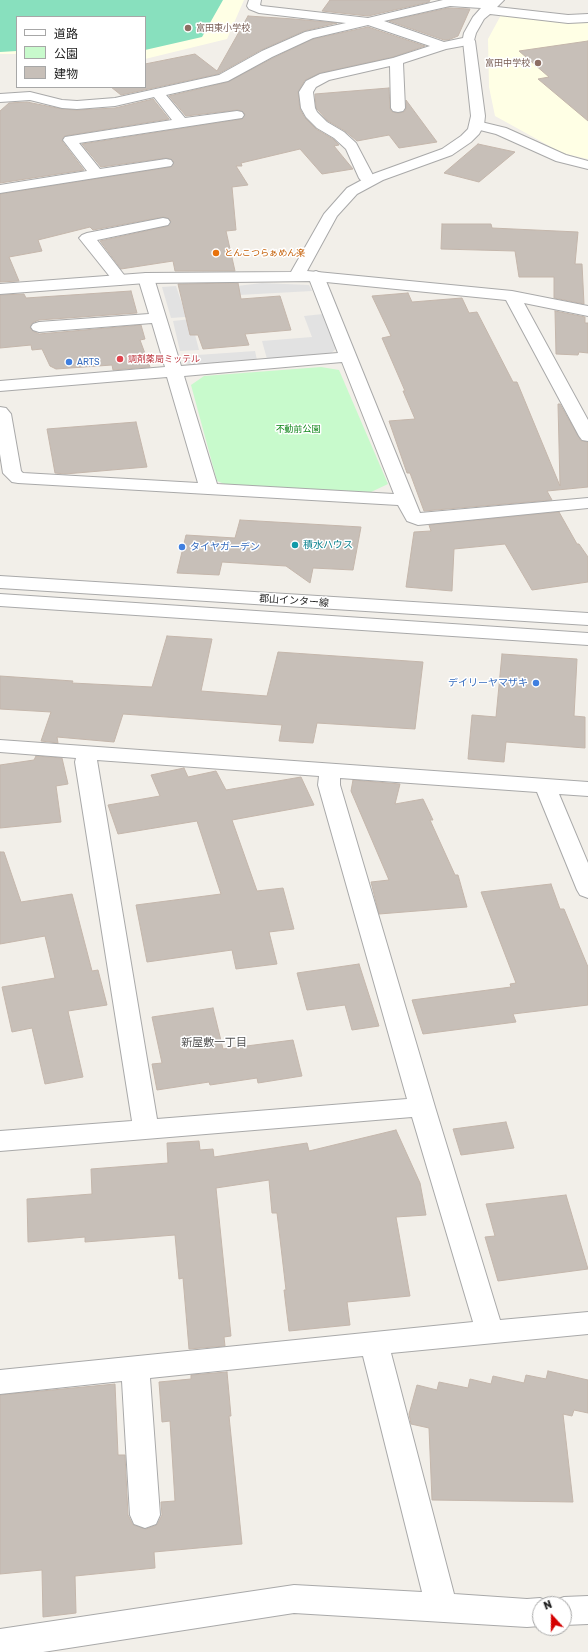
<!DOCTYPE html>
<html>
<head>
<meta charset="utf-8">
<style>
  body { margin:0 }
  #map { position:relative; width:588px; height:1652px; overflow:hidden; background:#f2efe9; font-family:Rubik,"Noto Sans JP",sans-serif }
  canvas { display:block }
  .legend { position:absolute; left:16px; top:16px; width:130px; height:72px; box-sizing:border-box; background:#fff; border:1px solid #a7a7a7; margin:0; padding:5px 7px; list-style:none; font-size:12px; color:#222 }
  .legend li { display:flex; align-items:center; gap:8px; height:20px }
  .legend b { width:20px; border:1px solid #a7a7a7 }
  .north { position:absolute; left:532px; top:1596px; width:40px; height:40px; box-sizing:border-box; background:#fff; border:1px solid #a7a7a7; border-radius:50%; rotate:339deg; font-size:11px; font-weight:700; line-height:16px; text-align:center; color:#222 }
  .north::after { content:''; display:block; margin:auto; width:14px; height:18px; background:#d40000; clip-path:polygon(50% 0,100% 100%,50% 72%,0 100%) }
</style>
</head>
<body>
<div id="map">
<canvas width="588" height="1652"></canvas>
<ul class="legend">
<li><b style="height:5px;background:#fff"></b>道路</li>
<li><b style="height:11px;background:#c8facc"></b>公園</li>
<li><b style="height:11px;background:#c7bfb8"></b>建物</li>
</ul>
<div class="north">N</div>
</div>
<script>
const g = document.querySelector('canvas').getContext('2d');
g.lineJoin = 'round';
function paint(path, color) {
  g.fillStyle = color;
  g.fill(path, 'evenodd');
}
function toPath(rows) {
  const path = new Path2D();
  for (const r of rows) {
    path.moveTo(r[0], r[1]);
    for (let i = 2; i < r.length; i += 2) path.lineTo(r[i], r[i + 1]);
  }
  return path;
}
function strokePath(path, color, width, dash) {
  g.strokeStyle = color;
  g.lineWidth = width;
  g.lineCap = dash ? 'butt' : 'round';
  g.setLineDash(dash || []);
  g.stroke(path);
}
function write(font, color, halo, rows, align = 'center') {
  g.font = font + ' Rubik,"Noto Sans JP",sans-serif';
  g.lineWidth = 3;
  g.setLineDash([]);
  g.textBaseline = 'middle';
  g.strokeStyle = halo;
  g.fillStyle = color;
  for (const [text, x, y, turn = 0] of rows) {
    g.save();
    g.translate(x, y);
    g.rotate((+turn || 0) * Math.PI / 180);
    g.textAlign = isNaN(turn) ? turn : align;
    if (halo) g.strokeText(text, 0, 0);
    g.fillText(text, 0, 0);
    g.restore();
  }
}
const education = toPath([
  [0,0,244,0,227,39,145,59,145,17,17,17,17,54,0,54],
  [501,15,577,23,588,22,588,159,562,153,495,116,489,87,488,39]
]);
const park = toPath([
  [321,367,339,370,388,484,371,492,227,485,217,481,191,385,204,376]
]);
const pitch = toPath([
  [0,0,223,0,202,37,145,50,145,17,17,17,17,51,0,52]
]);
const parking = toPath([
  [262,283,309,285,312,291,239,295,237,286],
  [176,286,184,310,237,306,240,313,171,318,162,287],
  [323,314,336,349,330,354,267,359,262,341,312,337,304,316],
  [191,319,199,350,180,351,173,321],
  [255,351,257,360,194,365,184,363,183,356]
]);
const building = toPath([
  [330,0,430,0,429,2,368,16,322,11,330,0],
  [448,8,470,9,458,36,448,40,444,40,389,21,448,8],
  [248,16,294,19,337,23,304,31,261,50,218,74,121,95,111,87,145,87,145,64,195,54,217,71,248,16],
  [368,27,425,46,393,57,320,73,305,80,298,92,300,109,305,118,316,129,333,139,339,145,334,146,353,169,322,174,300,149,241,163,242,166,236,166,248,185,232,187,236,230,226,231,235,271,175,271,173,261,121,269,100,241,168,226,171,221,168,218,163,217,93,230,90,227,38,240,42,251,9,257,19,281,0,282,0,194,171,167,174,162,171,159,166,158,101,167,82,144,242,119,245,114,242,111,237,110,186,116,169,96,228,82,273,58,313,39,368,27],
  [588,41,588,121,538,79,549,77,519,51,588,41],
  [389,88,390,108,392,112,398,113,404,112,406,108,406,100,437,142,399,148,389,135,357,141,345,131,328,121,316,108,315,94,389,88],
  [153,99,169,119,64,136,62,141,84,170,0,183,0,111,9,103,27,102,62,109,77,110,115,108,153,99],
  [478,144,515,152,479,182,444,173,478,144],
  [442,224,491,224,492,228,578,232,575,264,582,264,584,304,554,298,554,277,519,277,515,251,441,249,442,224],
  [238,283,241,299,280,296,291,330,245,334,249,345,203,349,198,335,190,335,178,284,238,283],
  [131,291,137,313,39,320,32,323,30,328,33,331,39,334,141,325,145,339,140,340,150,367,113,370,112,365,56,369,50,366,42,349,32,350,31,345,0,348,0,295,24,294,26,298,131,291],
  [408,293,412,302,462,298,469,313,477,312,513,382,517,382,560,486,558,404,560,404,581,441,588,442,588,487,547,491,552,500,424,511,410,473,407,473,389,421,415,419,403,391,405,391,382,338,391,336,372,296,408,293],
  [555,311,585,317,585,323,588,323,588,353,579,352,578,355,556,354,555,311],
  [136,422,147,467,65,474,55,473,47,429,136,422],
  [559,512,577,544,579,544,588,557,588,582,532,590,505,544,454,549,452,591,406,587,414,532,431,531,429,525,559,512],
  [240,520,361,527,353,570,313,568,310,583,286,566,222,562,219,575,177,573,186,535,235,538,240,520],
  [167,636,212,639,201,691,267,696,278,652,423,662,415,729,317,723,313,743,279,741,282,725,123,714,114,742,57,737,58,743,41,741,51,712,0,709,0,676,73,681,72,683,152,687,167,636],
  [502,654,577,659,574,716,585,717,585,748,506,742,504,762,468,759,472,715,496,717,502,654],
  [36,756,62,758,68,784,56,786,61,822,0,828,0,765,34,760,36,756],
  [184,768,188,777,216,771,226,790,301,777,314,805,232,820,257,891,283,888,294,929,269,932,277,964,236,969,232,950,147,962,136,905,221,894,197,821,118,834,108,805,160,796,151,775,184,768],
  [353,780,400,784,395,804,423,799,433,820,430,820,455,875,458,875,467,907,379,914,371,882,389,880,351,791,353,780],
  [0,852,4,852,21,902,72,894,92,971,98,970,107,1005,68,1011,83,1077,45,1084,32,1028,12,1032,2,987,55,978,45,936,0,944,0,852],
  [551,884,560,909,564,909,588,967,588,1005,513,1014,516,1022,423,1034,412,1000,511,987,510,984,516,983,481,892,551,884],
  [359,964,379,1026,352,1030,345,1005,307,1010,297,973,359,964],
  [213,1008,223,1049,293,1040,302,1076,258,1083,257,1078,210,1085,209,1082,157,1090,152,1064,162,1063,152,1017,213,1008],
  [506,1122,514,1148,461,1155,453,1129,506,1122],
  [396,1130,420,1183,426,1215,396,1217,410,1296,347,1302,350,1325,289,1331,284,1290,286,1290,277,1213,272,1213,269,1180,216,1188,231,1336,224,1337,225,1346,189,1349,183,1278,179,1279,175,1235,85,1242,85,1237,28,1242,27,1199,92,1194,91,1169,168,1163,167,1143,199,1141,200,1150,213,1149,214,1157,307,1143,309,1151,396,1130],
  [566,1195,588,1269,498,1281,485,1237,495,1236,486,1204,566,1195],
  [548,1371,588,1380,588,1413,574,1410,572,1416,563,1414,573,1502,432,1500,429,1428,411,1424,409,1414,417,1385,437,1390,439,1382,468,1388,470,1379,491,1384,493,1376,524,1383,526,1375,546,1379,548,1371],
  [227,1372,231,1416,229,1416,242,1544,154,1552,155,1568,75,1576,76,1613,43,1617,42,1570,0,1574,0,1395,115,1384,118,1455,125,1455,128,1515,133,1525,146,1529,157,1525,162,1515,161,1502,175,1501,170,1421,162,1422,159,1382,191,1379,191,1375,227,1372]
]);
const minor = toPath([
  [249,0,261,0,260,5,262,6,368,18,443,0,504,0,497,7,568,15,588,14,588,22,568,23,490,14,484,19,476,33,473,44,446,49,403,63,405,108,403,111,398,112,393,111,391,108,390,66,329,80,316,87,313,92,315,108,317,112,327,122,344,132,356,143,376,181,374,184,369,185,364,184,359,178,346,149,334,138,317,128,306,117,301,108,299,92,306,81,320,74,393,58,430,46,368,25,313,38,272,57,228,81,166,95,185,118,237,111,242,112,244,115,242,118,79,143,100,169,166,159,171,160,173,163,171,166,0,193,0,185,87,171,63,140,65,137,172,120,154,97,115,106,77,109,62,108,30,100,0,102,0,94,30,92,62,100,77,101,115,98,219,75,262,51,305,32,346,23,259,13,249,9,247,6,249,0],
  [450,6,481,8,473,17,464,33,463,38,444,42,384,21,450,6],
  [477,121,506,128,566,155,588,161,588,169,556,161,496,134,472,128,470,125,472,122,477,121],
  [163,218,168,219,170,222,168,225,97,240,128,280,125,283,120,285,115,283,79,238,82,235,87,233,163,218],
  [316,271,321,273,324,276,420,513,588,498,588,508,418,525,407,521,398,505,18,483,12,482,3,473,0,454,0,407,6,408,11,414,21,471,23,473,198,483,167,377,0,391,0,381,165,367,152,323,39,332,33,330,31,327,33,324,39,322,149,314,138,278,141,275,146,273,151,275,154,278,181,366,338,353,308,276,311,273,316,271],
  [342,362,394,494,217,484,184,376,342,362],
  [0,740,588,782,588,796,559,794,588,863,588,898,580,895,577,890,537,792,340,778,340,785,435,1107,500,1320,588,1312,588,1334,391,1353,454,1594,527,1599,540,1598,552,1603,553,1601,564,1597,588,1596,588,1624,564,1625,564,1604,540,1604,540,1626,527,1627,294,1613,43,1652,0,1652,0,1629,294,1585,422,1592,363,1356,150,1378,160,1515,156,1524,145,1528,134,1524,130,1515,122,1381,0,1394,0,1370,473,1322,412,1117,0,1151,0,1131,132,1121,75,762,76,758,0,752,0,740],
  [97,760,319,776,318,785,407,1099,157,1119,97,760]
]);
const tertiary = toPath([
  [469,37,473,38,475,41,485,116,484,125,479,134,471,142,452,155,383,180,357,194,337,216,307,271,512,291,588,306,588,316,524,303,588,420,588,441,582,440,579,436,506,300,316,281,146,283,0,294,0,284,146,273,291,272,324,214,347,188,373,174,442,149,461,136,468,129,471,116,463,41,465,38,469,37],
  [0,576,588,613,588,625,0,588,0,576],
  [0,594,588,633,588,645,0,606,0,594]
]);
const markers = [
  [188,28,4,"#8d6e63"],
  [538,63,4,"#8d6e63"],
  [216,253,4,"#e8710a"],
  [120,359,4,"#e0444e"],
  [69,362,4,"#3f7fe0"],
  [295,545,4,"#0f9aa8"],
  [182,547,4,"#3f7fe0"],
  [536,683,4,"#3f7fe0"]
];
const farEducationnames = [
  ["富田東小学校",196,28],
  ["富田中学校",530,63,"right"]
];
const farFoodnames = [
  ["とんこつらぁめん楽",224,253]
];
const farHealthnames = [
  ["調剤薬局ミッテル",128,359]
];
const farShopnames = [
  ["ARTS",77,362]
];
const farParknames = [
  ["不動前公園",298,429]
];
const cultureNames = [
  ["積水ハウス",303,545]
];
const shopNames = [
  ["タイヤガーデン",190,547],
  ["デイリーヤマザキ",528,683,"right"]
];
const streetNames = [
  ["郡山インター線",294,601,4]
];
const neighbourhoodNames = [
  ["新屋敷一丁目",214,1043]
];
paint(education, '#ffffe5');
paint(park, '#c8facc');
paint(pitch, '#88e0be');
paint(parking, '#e2e2e2');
paint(building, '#c7bfb8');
strokePath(building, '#c4b6ab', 1);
strokePath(minor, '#a9a9a9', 2);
strokePath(tertiary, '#a9a9a9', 2);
paint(minor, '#fff');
paint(tertiary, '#fff');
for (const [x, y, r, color] of markers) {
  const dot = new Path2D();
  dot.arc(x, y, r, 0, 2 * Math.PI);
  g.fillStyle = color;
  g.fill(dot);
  strokePath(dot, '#fff', 1.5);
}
write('9px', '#785e54', '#fff', farEducationnames, 'left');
write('9px', '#c56008', '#fff', farFoodnames, 'left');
write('9px', '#be3a42', '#fff', farHealthnames, 'left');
write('9px', '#366cbe', '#fff', farShopnames, 'left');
write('9px', '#0c8416', '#fff', farParknames);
write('10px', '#0d838f', '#fff', cultureNames, 'left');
write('10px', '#366cbe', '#fff', shopNames, 'left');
write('10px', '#222', '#fff', streetNames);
write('11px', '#555', '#fff', neighbourhoodNames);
</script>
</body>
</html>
